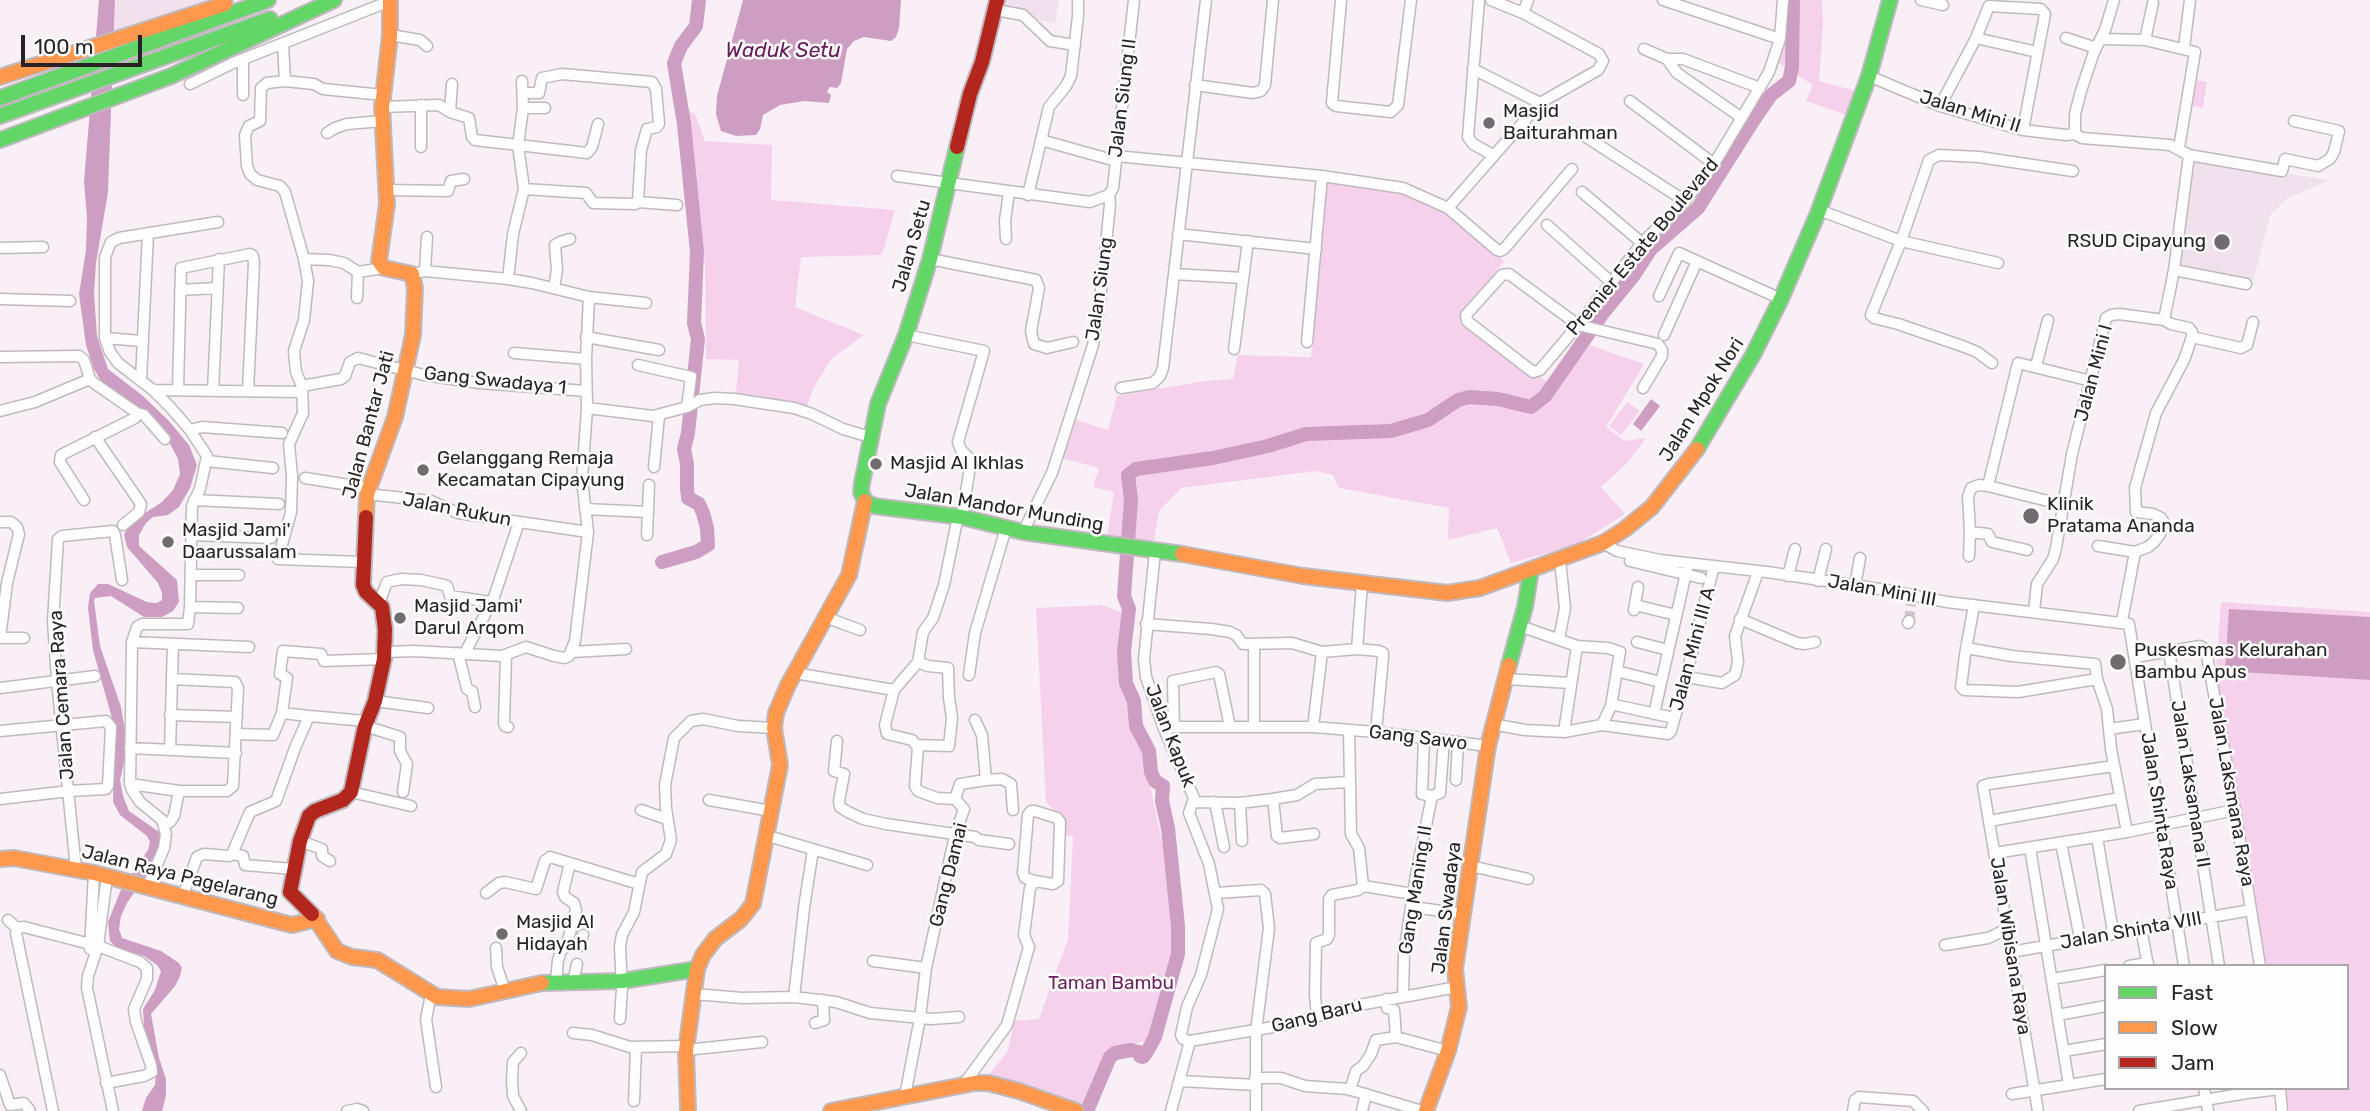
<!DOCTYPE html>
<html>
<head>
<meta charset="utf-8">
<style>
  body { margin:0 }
  #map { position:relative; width:2370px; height:1111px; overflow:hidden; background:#f8f0f6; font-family:Rubik,sans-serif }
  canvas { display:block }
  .legend { position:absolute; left:2104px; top:964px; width:245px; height:126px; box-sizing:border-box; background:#fefefe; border:2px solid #a8a6a8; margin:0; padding:9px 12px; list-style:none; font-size:21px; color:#282226 }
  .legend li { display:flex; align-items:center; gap:14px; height:35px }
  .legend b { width:35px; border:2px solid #a8a6a8 }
  .scale { position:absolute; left:21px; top:35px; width:121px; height:32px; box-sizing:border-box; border:4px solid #282226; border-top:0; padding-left:9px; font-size:21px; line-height:24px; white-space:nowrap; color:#282226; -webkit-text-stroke:5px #fefefe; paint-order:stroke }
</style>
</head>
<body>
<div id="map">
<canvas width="2370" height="1111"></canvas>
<ul class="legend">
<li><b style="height:9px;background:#63d668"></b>Fast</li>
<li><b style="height:9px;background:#ff974d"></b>Slow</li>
<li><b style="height:9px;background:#b3261e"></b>Jam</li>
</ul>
<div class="scale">100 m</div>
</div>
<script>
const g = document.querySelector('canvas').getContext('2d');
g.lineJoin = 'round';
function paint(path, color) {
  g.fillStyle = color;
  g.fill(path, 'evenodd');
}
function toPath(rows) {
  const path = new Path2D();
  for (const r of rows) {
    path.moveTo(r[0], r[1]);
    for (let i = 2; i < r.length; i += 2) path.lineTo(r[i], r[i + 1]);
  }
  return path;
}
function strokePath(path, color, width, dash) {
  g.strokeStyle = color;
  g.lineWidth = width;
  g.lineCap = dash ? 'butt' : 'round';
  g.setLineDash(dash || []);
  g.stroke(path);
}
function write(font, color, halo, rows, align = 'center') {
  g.font = font + ' Rubik,sans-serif';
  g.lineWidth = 5;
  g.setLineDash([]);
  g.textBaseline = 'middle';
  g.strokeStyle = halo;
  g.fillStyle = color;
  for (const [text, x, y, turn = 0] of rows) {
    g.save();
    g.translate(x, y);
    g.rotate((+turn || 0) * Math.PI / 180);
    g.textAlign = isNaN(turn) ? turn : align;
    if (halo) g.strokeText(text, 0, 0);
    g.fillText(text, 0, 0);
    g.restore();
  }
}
const built = toPath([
  [116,0,222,0,114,34],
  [1002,0,1059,0,1055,23,999,13],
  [2193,160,2330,180,2288,198,2270,216,2253,281,2178,268]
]);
const green = toPath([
  [1785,0,1822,0,1823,24,1819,81,1859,92,1849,116,1806,101,1813,85,1778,63,1785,37],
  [2191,79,2207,82,2203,108,2186,105],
  [688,109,696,116,705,141,772,145,771,200,895,210,882,255,801,257,795,307,864,335,831,359,813,389,807,406,736,393,739,360,706,359,705,266],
  [1326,183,1405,192,1446,213,1504,261,1461,316,1549,383,1584,343,1644,364,1606,427,1625,441,1646,438,1626,464,1601,487,1625,514,1574,546,1511,563,1497,528,1448,540,1449,508,1339,488,1333,475,1316,471,1181,488,1159,511,1153,545,1107,537,1114,492,1093,487,1099,468,1062,458,1074,419,1108,430,1117,396,1204,381,1233,379,1238,355,1311,357],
  [1627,402,1640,411,1621,435,1609,426],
  [2221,602,2370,612,2370,1111,2289,1111,2286,1088,2347,1088,2347,966,2264,966,2215,684],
  [1102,605,1122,613,1120,644,1168,870,1177,964,1150,1040,1112,1049,1088,1111,1081,1111,984,1081,1008,1051,1014,1021,1039,1019,1068,939,1073,836,1064,835,1057,813,1046,802,1036,608]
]);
const water = toPath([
  [99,0,115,0,108,192,96,263,94,294,97,336,108,369,143,396,169,421,189,445,197,465,190,488,179,507,168,515,153,517,146,523,139,535,139,546,177,580,179,602,173,611,162,617,144,617,111,596,95,598,94,601,100,646,121,707,125,730,125,759,120,780,123,796,129,811,159,832,163,842,151,868,127,903,121,916,119,929,122,938,161,951,179,963,182,968,180,976,175,986,151,1014,159,1058,166,1079,166,1096,162,1111,142,1111,146,1098,155,1085,156,1073,144,1029,143,1009,155,990,161,971,157,965,144,956,118,949,110,941,108,922,120,892,148,850,150,842,147,836,120,815,113,802,115,729,93,650,88,608,90,593,98,584,108,584,147,602,157,603,162,600,162,593,158,583,127,547,124,534,134,520,162,502,173,490,180,474,178,459,167,438,148,417,101,381,94,369,86,345,79,294,86,250,87,217,84,182],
  [743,0,901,0,899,28,896,37,891,41,864,37,854,41,847,49,841,83,837,88,830,87,827,92,831,95,829,103,804,101,780,105,763,115,760,129,756,135,736,136,721,131,716,114,717,96],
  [1651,399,1660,406,1641,431,1633,424],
  [2229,609,2370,617,2370,680,2225,671]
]);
const river = toPath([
  [662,562,696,552,708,545,707,528,703,513,699,504,688,498,687,488,687,464,684,449,688,433,698,339,694,323,697,252,684,124,674,63,681,46,696,26,699,0],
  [1087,1111,1110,1057,1115,1053,1131,1050,1139,1052,1140,1056,1143,1057,1148,1050,1155,1037,1178,954,1178,926,1168,828,1162,801,1163,786,1155,781,1151,772,1149,751,1136,726,1134,701,1126,683,1124,651,1129,609,1124,596,1131,500,1128,475,1136,469,1213,458,1268,446,1306,434,1391,431,1428,420,1458,400,1469,397,1498,399,1531,407,1545,396,1603,313,1634,275,1651,249,1698,208,1755,118,1771,95,1789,81,1792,67,1793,0]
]);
const streetTunnel = toPath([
  [1909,621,1911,604]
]);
const street = toPath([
  [1341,0,1332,103,1336,106,1391,112,1398,105,1411,0],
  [1479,0,1468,137,1473,144,1493,155],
  [1663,0,1780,39],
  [1921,0,1943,5],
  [996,10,1023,15,1050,41,1075,45],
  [1523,13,1528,0],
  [390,35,420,40,427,46],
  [1976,38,2037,52],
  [2066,38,2096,48],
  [2102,39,2145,40,2195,52,2179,148],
  [2145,40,2153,3],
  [283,44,285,81],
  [2184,48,2190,0],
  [1644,49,1667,59,1683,59,1760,88],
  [1667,59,1677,73,1742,118],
  [1473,69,1540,103],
  [1869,76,1940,106,2023,130,2066,135,2075,134],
  [190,84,233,63,390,1],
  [1195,85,1253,93,1261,91,1265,85,1273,0],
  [523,93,539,93,542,78,562,74,652,82,656,89,659,124,657,127,647,129,641,150,638,202,635,204,593,203,586,193,524,189],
  [243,95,243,59],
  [1630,101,1714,164],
  [421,105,421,147],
  [1940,106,1976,38,1989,6,2041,9,2045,14,2023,130],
  [382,107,439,105,450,112,469,118,472,137,475,140,587,153,592,147,598,124],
  [523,108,545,108],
  [450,112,452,84],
  [327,133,335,128,347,124,382,121],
  [1580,133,1685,201],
  [2075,134,2082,138,2170,145,2189,155,2174,270,2164,320],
  [2075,134,2075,114,2081,91,2094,52,2105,30,2114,0],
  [1041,140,1116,161],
  [2189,155,2282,171,2285,159,2318,166,2330,159,2334,152,2339,131,2294,121],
  [1116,156,1322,176,1403,188,1448,208,1497,250,1500,251,1504,249,1572,169],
  [897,176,1090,202,1109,195],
  [387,190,448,191,451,181,464,179],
  [1582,192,1642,243],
  [1028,195,1049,107,1066,86,1071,76,1078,16,1078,0],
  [638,202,677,205],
  [1448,208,1540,103,1598,70,1603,61,1599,54,1523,13,1491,0],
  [1819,210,1901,241,1998,263],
  [1547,225,1611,282],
  [1178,234,1316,249],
  [1006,239,1005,221,1009,192],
  [0,248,43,247],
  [304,259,329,260,344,263,358,272,384,268],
  [930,259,1036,280,1039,288,1031,331,1034,344,1047,348,1073,342],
  [2174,270,2246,284],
  [425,271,427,237],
  [412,274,425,271,508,279,532,283,589,297,646,303],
  [1174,274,1243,278],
  [508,279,513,234,524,189,518,146,523,108,522,81],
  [554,288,557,270,555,245,560,242,570,239],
  [180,290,217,288],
  [1659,296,1679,253,1781,299],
  [357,298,358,272],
  [0,299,70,301],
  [906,335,984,351,958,442,961,450,969,458,970,467,962,517],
  [1664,335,1697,261],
  [586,337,659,350],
  [2192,337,2241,348,2247,345,2253,322],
  [105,338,142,341],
  [1307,342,1322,176],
  [1234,349,1248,241],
  [514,353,586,359],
  [0,357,79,356,84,360,90,379,94,383,137,413,135,418,61,455,60,462,84,500],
  [1992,363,1977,352,1965,347,1898,324,1874,318,1871,315,1901,241,1929,160,1939,155,1979,157,2073,171],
  [638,365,691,377,687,407],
  [2036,366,2048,320],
  [141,380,148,233],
  [302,386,341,379,345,376,350,362,358,358,424,375,479,383,586,391],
  [1121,388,1153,383,1160,376,1163,368,1206,0],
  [1643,388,1662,356,1662,350,1658,344,1578,325,1509,274,1502,275,1466,315,1467,321,1533,372,1540,370,1578,325,1642,243,1685,201,1714,164,1769,72,1780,39,1783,0],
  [153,390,300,392],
  [178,390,181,268,250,254,253,256,254,263,248,391],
  [213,391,219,259],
  [587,408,653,416,687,407,700,400,715,398,734,399,794,408,812,414,843,429,870,437],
  [0,411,35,402,90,379],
  [137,413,144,415,165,439],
  [190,430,202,427,282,433],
  [95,437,141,504,139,512,123,525],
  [207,461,273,468],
  [654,467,659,416],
  [305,478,368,488],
  [1988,486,2018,363,2091,381],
  [367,494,431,501,458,513,588,532],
  [194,500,279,504],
  [585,509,648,512],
  [0,522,11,522,17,527,19,534,7,583,0,638],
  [1023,532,1052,473,1093,345,1100,300,1110,205,1109,195,1113,188,1134,0],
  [1970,532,1988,534,1992,542,2027,550],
  [192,535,271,538],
  [647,535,649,485],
  [1603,543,1617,551,1660,560,1767,572,1886,590,1947,602,2129,624,2184,966],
  [2098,546,2135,552],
  [1155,552,1144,659,1146,677,1164,729,1194,798,1189,813,1209,864,1218,909,1201,975,1187,1007,1181,1035,1183,1039,1190,1041,1285,1025,1359,1005,1457,987],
  [1969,556,1970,532,1968,497,1971,488,1979,485,1988,486,2064,505],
  [1630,561,1701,578],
  [363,562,278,559,291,512,292,476,289,444,303,413,302,386,296,372,294,351,304,320,308,281,304,259,285,192,280,186,257,180,250,174,247,166,245,135,249,126,260,121,261,88,267,83,285,81,314,84,323,89,383,95],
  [191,575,239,575],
  [1788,576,1795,549],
  [1818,581,1826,549],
  [1855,586,1860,558],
  [379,603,387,582,401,579,421,580,444,585,447,586,450,596,491,602],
  [1635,605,1676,615],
  [1974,605,1965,655,1961,687,1964,690,2018,692,2097,679],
  [190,607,238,608],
  [1634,610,1638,587],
  [2034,611,2037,584,2053,559,2056,548,2072,454,2106,318,2111,315,2119,314,2164,320,2171,324,2189,328,2192,332,2192,337,2184,360,2156,413,2135,488,2136,512,2153,514,2161,518,2163,521,2160,534,2154,542,2148,547,2135,552,2122,621],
  [825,617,860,630],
  [1740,619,1797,643,1805,644,1815,642],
  [1908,623,1909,621],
  [1146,624,1211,629,1230,632,1236,635,1243,644,1292,643,1322,652,1357,649,1379,651,1383,653,1383,657,1376,732],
  [1520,626,1577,646,1608,648,1620,652,1611,706,1602,725],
  [1,638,24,638],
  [1559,639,1565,608,1560,560],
  [132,642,249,647],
  [1637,642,1668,650],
  [1966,648,2012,656,2095,664,2097,679,2107,709,2111,749,2127,832],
  [1357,649,1362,584],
  [2169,651,2219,966],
  [385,652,415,651,502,656,526,647,554,656,564,658,569,656,575,641,588,532,582,480,587,408,586,359,589,297],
  [572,652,626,649],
  [458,653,467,689,472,691,475,707],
  [465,653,494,597,519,522],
  [506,656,504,723,505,726,508,727],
  [2135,657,2200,646,2206,650,2235,810,2260,966],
  [1620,672,1661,682],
  [795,673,894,690],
  [969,675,975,633,1006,528],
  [1686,677,1722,683,1735,675,1738,662,1735,636,1758,572],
  [1506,679,1570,683],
  [0,688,95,676],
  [375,701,428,708],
  [1615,705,1670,717],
  [282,713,287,678,280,674,283,651,321,654,324,661,384,659],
  [1654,714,1688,564],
  [170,715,237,717],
  [975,720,982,735,986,780,1002,779,1011,784,1013,810],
  [1492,724,1525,730,1564,732,1602,725,1668,734,1671,731,1686,677,1714,566],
  [365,726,400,737,400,751,407,764,403,792],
  [1174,727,1173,681,1216,672,1219,674,1230,727],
  [1254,727,1254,644],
  [1313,727,1322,652],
  [1164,729,1174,727,1313,727,1376,732,1488,746],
  [2109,729,2145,724],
  [0,731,106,721,111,727,108,786,106,789,69,791,0,799],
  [1564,732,1577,646],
  [237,734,273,735,282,713,309,716],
  [1424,738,1422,794,1432,796],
  [837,741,834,771,844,774,839,801,840,807,848,812,863,819,886,824,975,837,979,840,1009,844],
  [917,745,949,746,952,718,949,698,948,668,928,666,918,662],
  [130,748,236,753],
  [170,750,173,644],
  [1456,780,1458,742],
  [130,784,179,791,227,791,233,786,238,688,235,682,172,679],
  [351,792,411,806],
  [955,799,960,784,986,780],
  [1273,799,1277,836,1280,838,1314,834],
  [709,800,771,811],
  [1194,802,1240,803,1273,799,1297,795,1315,784,1349,782],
  [1215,802,1224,847],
  [1240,803,1242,841],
  [641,810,667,819],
  [1989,821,2120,798],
  [165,825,170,822,174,816,179,791],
  [768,836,867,865],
  [2097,837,2113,932],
  [300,841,322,849,322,856,330,861],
  [2061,843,2080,938],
  [2030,848,2069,1085],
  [1995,853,2127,832,2235,810],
  [232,854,243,856,245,865,293,869],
  [1471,866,1528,879],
  [76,869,57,681,53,621,58,539,62,536,113,531,115,535,122,580],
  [107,876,98,946,88,976,87,988,113,1111],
  [148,886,164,848,166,834,162,820,140,802,132,790,130,784,132,642,137,627,142,624,188,624,190,607,192,506,200,489,207,456,190,430,170,407,153,390,118,363,110,352,105,338,105,257,111,242,119,238,218,222],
  [1363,886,1413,894],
  [486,893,499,883,505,882,536,889,545,861,550,857,639,884],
  [1217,893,1261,890,1265,894,1269,928,1256,1031,1256,1111],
  [183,895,197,857,204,854,229,856,232,854,250,812,276,801,295,748,309,716,366,721],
  [1412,907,1464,914],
  [8,920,17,928],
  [17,928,24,927,98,946,140,962,147,968,147,979,134,1009,136,1022,151,1065,152,1072,144,1076,106,1083],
  [17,928,16,933,53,1111],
  [2141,928,2148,966],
  [1945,945,1988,938,2007,929],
  [580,946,583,935],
  [496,948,497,967,505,991],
  [90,949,94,873],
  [2011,952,2251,910],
  [873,961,926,968],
  [2129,966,2148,963],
  [2052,979,2106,970],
  [573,982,577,964],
  [556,983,558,960,561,951,567,944,576,910,574,903,565,897,563,892,570,863],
  [694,994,742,998,794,997,836,1002,870,1013,931,1019,959,1017],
  [431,995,426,1019,436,1087],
  [1403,996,1404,953,1416,875,1432,796,1440,793,1444,740],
  [794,997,804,908,813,850],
  [1386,999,1387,1008,1394,1010,1396,1037],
  [2058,1015,2106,1006],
  [1317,1016,1315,995,1316,943,1327,939,1329,935,1329,899,1332,895,1358,890,1363,886,1359,848,1351,834,1349,730],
  [620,1019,622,988,620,946,622,935,634,912,642,872,666,854,671,840,666,808,665,785,674,738,691,721,703,719,738,726,774,728],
  [815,1023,824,1020,823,1000],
  [573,1033,592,1035,630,1047,687,1046],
  [686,1050,762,1042],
  [2064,1051,2106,1044],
  [0,1075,10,1105,24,1103,30,1111],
  [1255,1078,1281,1078,1305,1086,1348,1089,1422,1111],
  [1180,1081,1256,1085],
  [964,1084,1007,1025,1029,947,1024,935,1030,888,1035,881,1053,884,1058,881,1060,822,1057,818,1035,811,1031,811,1028,815,1023,873,1025,878,1035,881],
  [2204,1088,2208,1111],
  [2280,1088,2282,1111],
  [1350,1090,1356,1071,1363,1066,1371,1054,1376,1040,1396,1037,1448,1051],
  [2012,1094,2106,1079],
  [905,1096,920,1018,926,968,955,835,964,809,955,799,937,798,918,791,915,786,918,747,912,740,887,734,885,725,894,690,918,662,923,632,933,618,944,585,958,516],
  [634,1101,636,1047],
  [347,1111,357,1109,363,1111],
  [521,1111,513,1096,512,1081,513,1062,521,1053],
  [1171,1111,1190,1041],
  [1362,1111,1366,1094],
  [1853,1111,1855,1100,1859,1097,1913,1101,1923,1111],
  [2038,1111,1983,786,1989,784,2114,766],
  [2139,1111,2247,1093,2280,1089]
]);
const fast = toPath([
  [0,98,268,0],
  [0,116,270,19],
  [0,140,171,76,334,0],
  [1697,449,1753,355,1781,299,1818,213,1869,76,1890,0],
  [865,501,874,506,962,517,1023,532,1182,554],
  [865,501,861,492,862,483,878,404,906,335,930,259,957,147],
  [1509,665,1525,607,1531,570],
  [542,983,622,981,697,969]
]);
const slow = toPath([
  [0,77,225,4],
  [366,517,367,494,395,417,413,335,415,288,412,274,384,268,379,261,387,204,382,107,390,35,390,0],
  [1182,554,1303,576,1447,593,1480,588,1603,543,1625,529,1652,507,1697,449],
  [0,859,14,858,94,873,292,925,317,919],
  [312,914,337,951,352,957,377,960,437,997,469,999,542,983],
  [688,1111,686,1050,697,969,703,955,715,939,741,919,753,904,780,765,774,728,776,713,788,685,849,575,865,501],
  [831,1111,974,1083,988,1083,1019,1091,1076,1111],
  [1426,1111,1448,1051,1459,1007,1455,969,1488,746,1509,665]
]);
const jam = toPath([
  [957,147,970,94,982,62,997,0],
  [312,914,290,892,300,841,309,816,315,811,343,800,351,792,365,726,375,701,384,659,385,629,382,607,366,592,363,585,366,517]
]);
const markers = [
  [1489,123,7,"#716a6f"],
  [2222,242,9,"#716a6f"],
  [876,464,7,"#716a6f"],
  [423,470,7,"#716a6f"],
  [2031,516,9,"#716a6f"],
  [168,542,7,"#716a6f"],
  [400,618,7,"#716a6f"],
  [2118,662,9,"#716a6f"],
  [502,934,7,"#716a6f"]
];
const streetNames = [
  ["Jalan Siung II",1123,98,-83],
  ["Jalan Mini II",1970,112,17],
  ["Jalan Setu",912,246,-74],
  ["Premier Estate Boulevard",1643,247,-50],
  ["Jalan Siung",1100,289,-82],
  ["Jalan Mini I",2094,373,-75],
  ["Gang Swadaya 1",495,381,6],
  ["Jalan Mpok Nori",1702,400,-58],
  ["Jalan Bantar Jati",369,425,-75],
  ["Jalan Mandor Munding",1004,508,10],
  ["Jalan Rukun",457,510,11],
  ["Jalan Mini III",1882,591,10],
  ["Jalan Mini III A",1693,649,-75],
  ["Jalan Cemara Raya",62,695,-94],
  ["Jalan Kapuk",1170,736,69],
  ["Gang Sawo",1418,738,7],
  ["Jalan Laksamana II",2190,784,81],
  ["Jalan Laksmana Raya",2231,792,80],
  ["Jalan Shinta Raya",2159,811,81],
  ["Gang Damai",949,875,-76],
  ["Jalan Raya Pagelarang",180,876,14],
  ["Gang Maning II",1416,890,-81],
  ["Jalan Swadaya",1447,908,-83],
  ["Jalan Shinta VIII",2131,931,-10],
  ["Jalan Wibisana Raya",2010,946,81],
  ["Gang Baru",1317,1016,-14]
];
const poiNames = [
  ["Masjid",1503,112],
  ["Baiturahman",1503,134],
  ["RSUD Cipayung",2206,242,"right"],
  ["Gelanggang Remaja",437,459],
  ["Kecamatan Cipayung",437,481],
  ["Masjid Al Ikhlas",890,464],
  ["Klinik",2047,505],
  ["Pratama Ananda",2047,527],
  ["Masjid Jami'",182,531],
  ["Daarussalam",182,553],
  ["Masjid Jami'",414,607],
  ["Darul Arqom",414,629],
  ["Puskesmas Kelurahan",2134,651],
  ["Bambu Apus",2134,673],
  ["Masjid Al",516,923],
  ["Hidayah",516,945]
];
const parkNames = [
  ["Taman Bambu",1111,984]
];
const waterNames = [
  ["Waduk Setu",783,51]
];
paint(built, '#f1e1ec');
paint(green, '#f5d1ec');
paint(water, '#cd9dc2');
strokePath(river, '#cd9dc2', 14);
strokePath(streetTunnel, '#cec7cc', 10, [10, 5]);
strokePath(street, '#bfb9bd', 13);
strokePath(fast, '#bfb9bd', 18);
strokePath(slow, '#bfb9bd', 18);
strokePath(jam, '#bfb9bd', 18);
strokePath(street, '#fefdfe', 10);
strokePath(fast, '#63d668', 14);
strokePath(slow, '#ff974d', 14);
strokePath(jam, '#b3261e', 14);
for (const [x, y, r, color] of markers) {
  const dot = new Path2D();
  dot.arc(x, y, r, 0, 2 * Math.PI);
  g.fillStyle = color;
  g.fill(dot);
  strokePath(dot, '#fefefe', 2.5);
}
write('19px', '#282226', '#fefefe', streetNames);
write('19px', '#282226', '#fefefe', poiNames, 'left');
write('19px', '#6b1e5e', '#fefefe', parkNames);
write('italic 21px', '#67195a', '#fefefe', waterNames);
</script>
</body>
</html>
